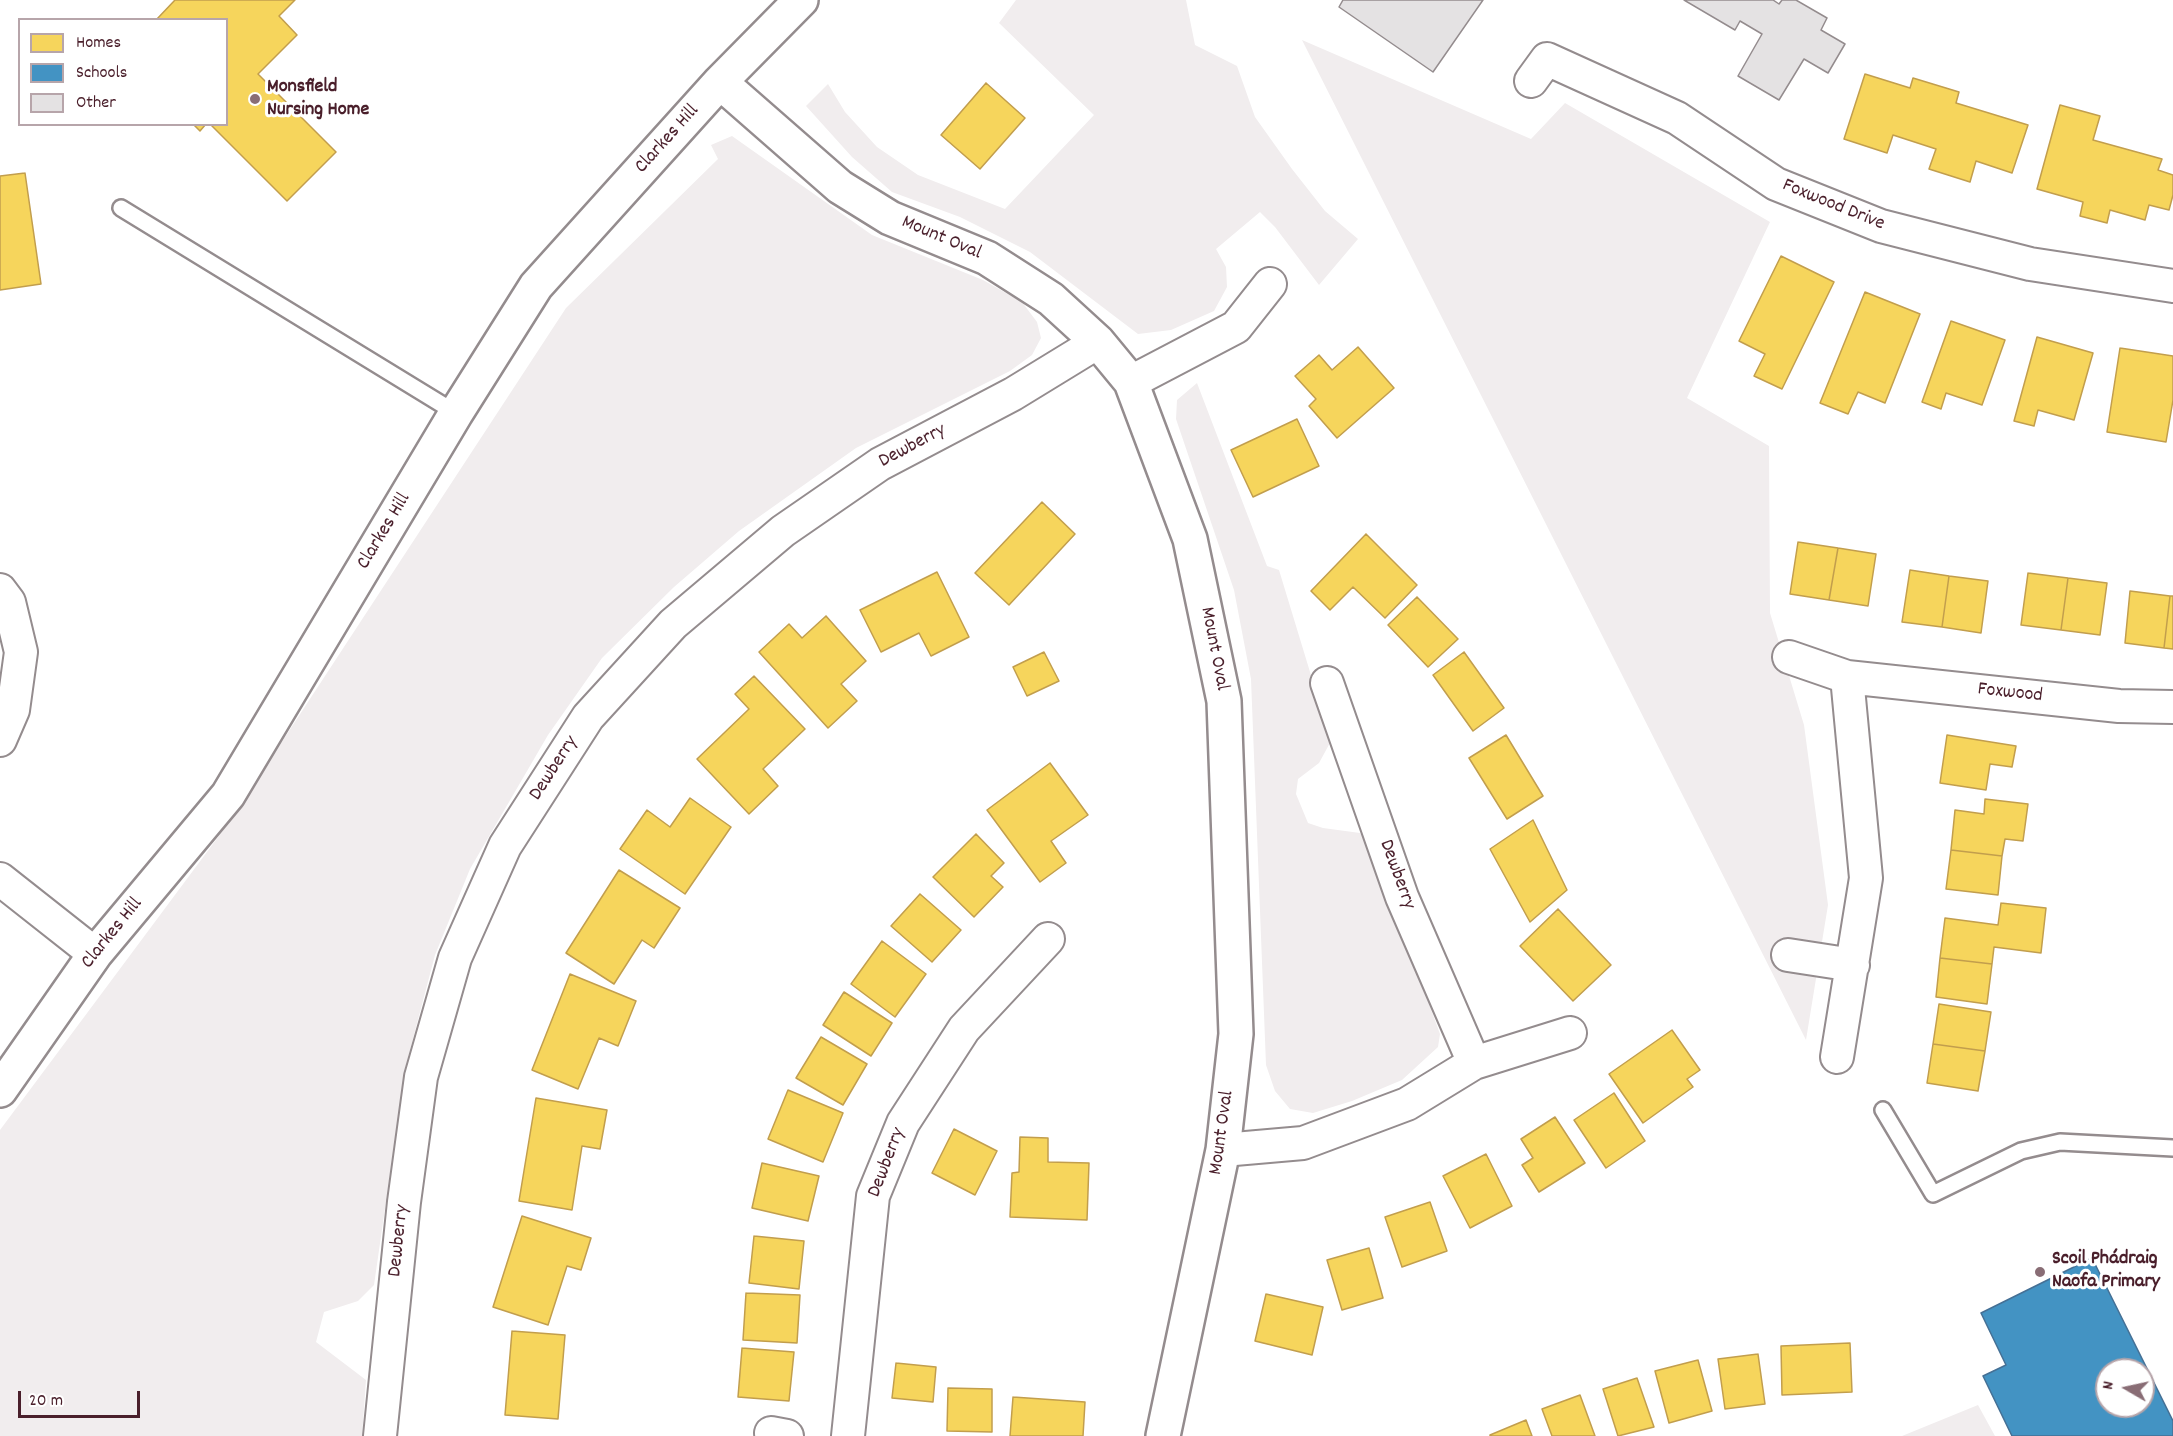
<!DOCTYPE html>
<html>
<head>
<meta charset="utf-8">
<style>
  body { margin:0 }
  #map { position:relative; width:2173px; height:1436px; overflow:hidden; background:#fff; font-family:Dekko,sans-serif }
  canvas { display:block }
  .legend { position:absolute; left:18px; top:18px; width:210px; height:108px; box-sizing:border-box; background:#fff; border:2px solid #b7a5aa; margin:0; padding:8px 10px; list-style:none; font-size:18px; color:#4a1f2b }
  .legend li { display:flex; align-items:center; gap:12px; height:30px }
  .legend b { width:30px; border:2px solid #b7a5aa }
  .north { position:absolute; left:2095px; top:1358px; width:60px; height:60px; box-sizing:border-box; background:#fff; border:2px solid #b7a5aa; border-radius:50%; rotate:279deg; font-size:16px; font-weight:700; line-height:24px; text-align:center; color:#4a1f2b }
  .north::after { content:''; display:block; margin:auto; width:21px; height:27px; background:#896d75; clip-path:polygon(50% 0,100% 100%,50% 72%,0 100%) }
  .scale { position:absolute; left:18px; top:1391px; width:122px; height:27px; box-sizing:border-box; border:3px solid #4a1f2b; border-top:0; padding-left:8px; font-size:18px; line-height:21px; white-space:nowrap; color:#4a1f2b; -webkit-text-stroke:4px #fff; paint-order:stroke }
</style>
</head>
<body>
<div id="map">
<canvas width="2173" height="1436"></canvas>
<ul class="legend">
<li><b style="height:16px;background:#f6d55c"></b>Homes</li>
<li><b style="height:16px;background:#4393c3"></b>Schools</li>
<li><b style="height:16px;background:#e4e2e3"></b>Other</li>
</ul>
<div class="north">N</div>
<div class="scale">20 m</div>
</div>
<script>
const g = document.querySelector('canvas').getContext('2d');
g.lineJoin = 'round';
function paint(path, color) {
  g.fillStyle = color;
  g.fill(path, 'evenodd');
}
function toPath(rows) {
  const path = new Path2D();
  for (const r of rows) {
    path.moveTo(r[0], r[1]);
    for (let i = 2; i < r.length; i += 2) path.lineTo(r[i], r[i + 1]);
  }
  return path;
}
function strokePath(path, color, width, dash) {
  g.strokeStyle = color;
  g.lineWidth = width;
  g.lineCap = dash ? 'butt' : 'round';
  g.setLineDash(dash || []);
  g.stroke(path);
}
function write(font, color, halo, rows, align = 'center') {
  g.font = font + ' Dekko,sans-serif';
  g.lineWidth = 6;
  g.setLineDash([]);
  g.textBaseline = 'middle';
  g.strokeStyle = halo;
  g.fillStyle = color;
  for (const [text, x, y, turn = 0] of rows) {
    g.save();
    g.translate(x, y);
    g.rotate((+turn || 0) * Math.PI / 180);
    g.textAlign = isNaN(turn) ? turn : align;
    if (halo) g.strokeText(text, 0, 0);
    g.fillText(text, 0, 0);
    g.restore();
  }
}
const green = toPath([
  [1016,0,1186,0,1195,45,1237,66,1255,117,1292,169,1325,211,1358,239,1319,285,1275,227,1260,212,1216,249,1226,267,1227,287,1214,311,1171,330,1138,334,1030,252,960,217,892,192,852,157,806,106,828,84,845,112,877,147,918,175,1005,209,1094,115,999,23],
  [1302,40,1531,139,1565,103,1770,222,1687,398,1769,446,1770,613,1804,725,1828,905,1806,1040],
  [732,136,872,235,983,280,1022,302,1037,322,1041,338,1032,355,1010,371,856,448,739,531,674,587,602,658,548,735,470,869,435,955,405,1069,374,1285,358,1301,324,1312,316,1342,366,1380,362,1436,0,1436,0,1130,230,821,566,308,718,159,711,145],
  [1197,383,1267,566,1279,570,1331,741,1319,763,1298,779,1296,794,1308,823,1323,828,1360,833,1373,851,1440,1034,1438,1047,1402,1080,1352,1101,1313,1113,1290,1109,1275,1091,1266,1065,1251,679,1234,590,1176,419,1177,400],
  [1978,1405,1995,1436,1902,1436]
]);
const homes = toPath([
  [175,0,295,0,279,16,297,35,258,74,336,152,287,201,210,124,226,124,226,20,156,20,175,0],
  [1865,74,1910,88,1913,78,1959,92,1956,103,2028,125,2012,173,1976,161,1970,182,1929,169,1936,149,1893,135,1887,153,1844,139,1865,74],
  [986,83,1025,118,980,169,941,135,986,83],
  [2060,105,2100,116,2093,140,2162,159,2158,170,2173,175,2173,195,2169,210,2149,205,2145,220,2110,210,2107,223,2080,216,2083,202,2037,189,2060,105],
  [193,124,206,124,200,131,193,124],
  [25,173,41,284,0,290,0,176,25,173],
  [1781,256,1834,282,1782,389,1754,376,1765,354,1739,341,1781,256],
  [1865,292,1920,314,1885,403,1858,392,1848,414,1820,403,1865,292],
  [1951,321,2005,340,1982,405,1946,393,1941,409,1922,402,1951,321],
  [2037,337,2093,353,2074,420,2038,410,2034,426,2014,421,2037,337],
  [1358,347,1394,388,1337,438,1309,406,1316,399,1295,376,1319,355,1332,370,1358,347],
  [2120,348,2173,356,2173,400,2166,442,2107,432,2120,348],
  [1297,419,1319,466,1253,497,1231,450,1297,419],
  [1042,502,1075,534,1009,605,975,573,1042,502],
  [1366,534,1417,585,1385,618,1353,587,1330,610,1311,591,1366,534],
  [1798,542,1838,548,1829,600,1790,594,1798,542],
  [1838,548,1876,554,1868,606,1829,600,1838,548],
  [1910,570,1949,576,1942,627,1902,622,1910,570],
  [937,572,969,637,931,656,919,633,881,652,860,610,937,572],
  [2028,573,2068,578,2061,630,2021,625,2028,573],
  [1949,576,1988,581,1981,633,1942,627,1949,576],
  [2068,578,2107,583,2100,635,2061,630,2068,578],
  [2130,591,2170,596,2164,648,2125,643,2130,591],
  [2170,596,2173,596,2173,649,2164,648,2170,596],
  [1417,597,1458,639,1428,667,1388,625,1417,597],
  [826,616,866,661,841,684,857,701,828,728,759,652,789,624,802,638,826,616],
  [1044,652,1059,681,1027,696,1013,667,1044,652],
  [1464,652,1504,708,1473,731,1433,675,1464,652],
  [754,676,805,729,763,769,778,786,749,814,697,759,749,709,735,694,754,676],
  [1506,735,1543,796,1507,819,1469,758,1506,735],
  [1947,735,2016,746,2012,767,1990,764,1986,790,1940,783,1947,735],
  [1050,763,1088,815,1051,841,1066,863,1040,882,987,810,1050,763],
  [690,798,731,827,685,894,620,849,647,810,670,827,690,798],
  [1985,799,2028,804,2023,841,2005,839,2002,856,1951,850,1955,810,1984,814,1985,799],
  [1533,820,1567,890,1530,922,1490,849,1533,820],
  [976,834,1004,863,991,876,1003,887,974,917,933,877,976,834],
  [1951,850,2002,856,1998,895,1946,889,1951,850],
  [619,870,680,908,654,948,642,940,614,984,566,953,619,870],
  [920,894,961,930,932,962,891,926,920,894],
  [2001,903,2046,908,2041,953,1994,947,1992,964,1940,958,1945,918,1998,925,2001,903],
  [1558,909,1611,965,1573,1001,1520,946,1558,909],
  [882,941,926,974,895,1017,851,984,882,941],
  [1940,958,1992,964,1987,1004,1936,997,1940,958],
  [570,974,636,1001,618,1046,599,1038,578,1089,532,1070,570,974],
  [844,992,892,1023,871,1056,823,1025,844,992],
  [1939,1004,1991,1012,1985,1051,1933,1044,1939,1004],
  [1672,1030,1700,1070,1687,1079,1693,1087,1643,1123,1609,1074,1672,1030],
  [821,1037,867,1064,843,1105,796,1078,821,1037],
  [1933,1044,1985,1051,1978,1091,1927,1083,1933,1044],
  [788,1090,843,1113,823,1162,768,1139,788,1090],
  [1614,1093,1645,1141,1606,1168,1574,1120,1614,1093],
  [536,1098,607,1110,600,1149,582,1146,572,1210,519,1201,536,1098],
  [1555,1117,1585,1163,1539,1192,1522,1165,1533,1158,1521,1139,1555,1117],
  [954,1129,997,1151,975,1195,932,1173,954,1129],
  [1020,1137,1048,1138,1048,1162,1089,1163,1087,1220,1010,1217,1012,1173,1019,1172,1020,1137],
  [1486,1154,1512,1206,1470,1228,1443,1176,1486,1154],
  [762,1163,819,1176,808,1221,752,1208,762,1163],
  [1430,1202,1447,1251,1402,1267,1385,1217,1430,1202],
  [522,1216,591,1238,581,1270,567,1266,548,1325,493,1307,522,1216],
  [754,1236,804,1241,799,1289,749,1283,754,1236],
  [1369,1248,1383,1298,1342,1310,1327,1260,1369,1248],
  [746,1293,800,1295,797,1343,743,1340,746,1293],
  [1266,1294,1323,1307,1312,1355,1255,1341,1266,1294],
  [512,1331,565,1335,558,1419,505,1415,512,1331],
  [1850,1343,1852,1392,1782,1395,1781,1346,1850,1343],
  [742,1348,794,1352,789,1401,738,1397,742,1348],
  [1758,1354,1765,1404,1725,1409,1718,1359,1758,1354],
  [1698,1360,1712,1411,1669,1423,1655,1371,1698,1360],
  [896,1363,936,1367,933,1402,892,1398,896,1363],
  [1637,1378,1654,1427,1618,1436,1603,1389,1637,1378],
  [948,1388,992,1389,992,1432,947,1431,948,1388],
  [1580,1395,1595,1436,1552,1436,1542,1409,1580,1395],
  [1013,1397,1085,1402,1083,1436,1010,1436,1013,1397],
  [1526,1420,1532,1436,1490,1436,1490,1435,1526,1420]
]);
const schools = toPath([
  [2092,1258,2173,1421,2173,1436,2012,1436,1983,1376,2006,1365,1981,1313,2092,1258],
  [2107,1370,2143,1370,2143,1406,2107,1406,2107,1370]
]);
const building = toPath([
  [1343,0,1483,0,1433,72,1339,7,1343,0],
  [1684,0,1773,0,1779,4,1782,0,1796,0,1827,18,1821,30,1845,44,1828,73,1804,59,1779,100,1738,76,1762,34,1740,21,1735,30,1684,0]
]);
const lane = toPath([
  [121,208,456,413],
  [1883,1110,1933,1194,2021,1151,2060,1142,2173,1148]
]);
const street = toPath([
  [1531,81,1547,59,1677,118,1776,184,1881,226,2030,264,2173,286],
  [1131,382,1236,327,1270,284],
  [0,590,9,602,21,652,13,710,0,740],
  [1789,657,1847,677,2119,706,2173,707],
  [1327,683,1402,897,1474,1063],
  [0,879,95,954],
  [1788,955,1853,965],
  [1837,1057,1866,878,1847,677],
  [1223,1150,1303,1143,1407,1104,1474,1063,1570,1033],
  [771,1433,787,1436],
  [380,1436,404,1202,421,1077,455,958,505,846,588,717,673,624,783,531,880,464,1013,394,1098,342],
  [848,1436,873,1196,903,1123,964,1029,1048,939]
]);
const secondary = toPath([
  [720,82,840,187,890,218,987,258,1051,299,1098,342,1131,382,1190,539,1224,701,1236,1034,1223,1150,1163,1436],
  [0,1090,95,954,228,795,456,413,536,286,720,82,801,0]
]);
const markers = [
  [255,99,6,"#896d75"],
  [2040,1272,6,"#896d75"]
];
const poiNames = [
  ["Monsfield",267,88],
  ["Nursing Home",267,111],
  ["Scoil Phádraig",2052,1260],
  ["Naofa Primary",2052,1283]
];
const streetNames = [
  ["Clarkes Hill",668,140,-48],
  ["Foxwood Drive",1833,206,22],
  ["Mount Oval",941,239,23],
  ["Dewberry",913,447,-28],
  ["Clarkes Hill",385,532,-59],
  ["Mount Oval",1213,649,79],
  ["Foxwood",2010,694,6],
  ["Dewberry",555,769,-57],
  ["Dewberry",1396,875,70],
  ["Clarkes Hill",113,934,-51],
  ["Mount Oval",1223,1133,-82],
  ["Dewberry",888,1163,-69],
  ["Dewberry",400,1241,-84]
];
paint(green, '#f1edee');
paint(homes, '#f6d55c');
strokePath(homes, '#c29e4d', 1.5);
paint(schools, '#4393c3');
strokePath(schools, '#457095', 1.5);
paint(building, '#e4e2e3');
strokePath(building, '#948c8e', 1.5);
strokePath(lane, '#948c8e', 20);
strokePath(street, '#948c8e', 36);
strokePath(secondary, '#948c8e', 38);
strokePath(lane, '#fff', 15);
strokePath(street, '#fff', 32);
strokePath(secondary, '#fff', 33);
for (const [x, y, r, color] of markers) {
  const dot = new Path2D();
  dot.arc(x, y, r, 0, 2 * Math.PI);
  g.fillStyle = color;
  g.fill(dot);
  strokePath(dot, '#fff', 2);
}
write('bold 20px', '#4a1f2b', '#fff', poiNames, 'left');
write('20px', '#4a1f2b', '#fff', streetNames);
</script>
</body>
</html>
